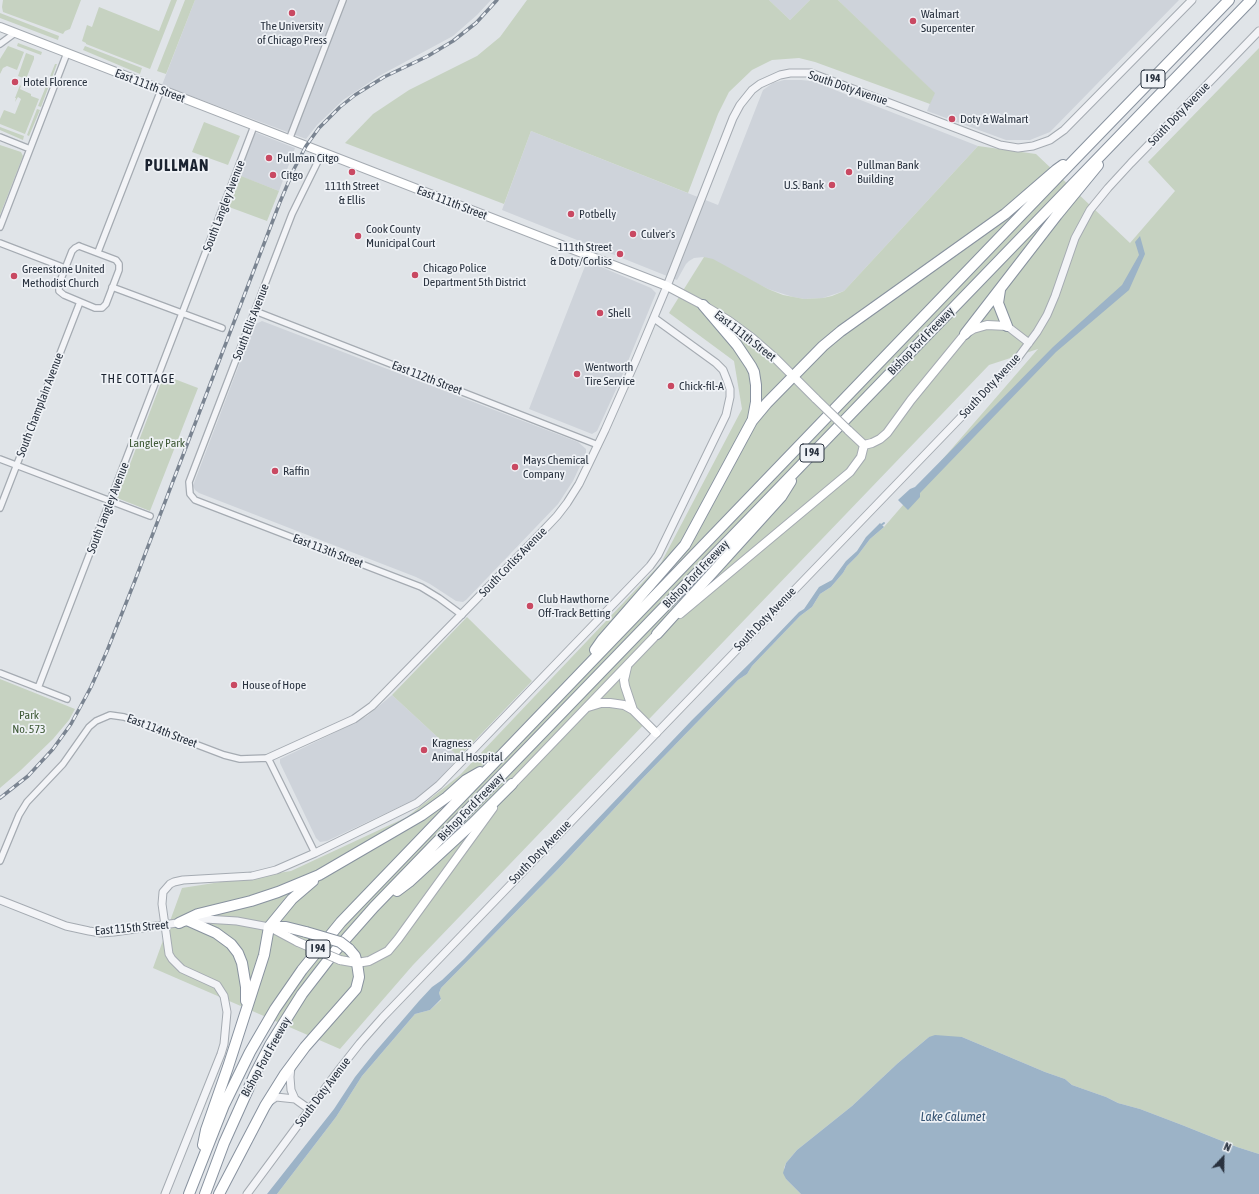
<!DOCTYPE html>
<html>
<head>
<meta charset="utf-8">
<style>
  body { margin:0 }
  #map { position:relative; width:1259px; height:1194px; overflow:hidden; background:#e0e4e8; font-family:"Asap Condensed",sans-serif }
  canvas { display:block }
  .north { position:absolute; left:1203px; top:1138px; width:40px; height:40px; -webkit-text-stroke:3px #eff2f6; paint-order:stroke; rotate:22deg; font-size:11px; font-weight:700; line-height:16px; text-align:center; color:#29323f }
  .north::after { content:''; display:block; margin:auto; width:14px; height:18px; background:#29323f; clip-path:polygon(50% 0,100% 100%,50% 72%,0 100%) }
</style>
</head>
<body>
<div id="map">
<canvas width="1259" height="1194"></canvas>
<div class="north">N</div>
</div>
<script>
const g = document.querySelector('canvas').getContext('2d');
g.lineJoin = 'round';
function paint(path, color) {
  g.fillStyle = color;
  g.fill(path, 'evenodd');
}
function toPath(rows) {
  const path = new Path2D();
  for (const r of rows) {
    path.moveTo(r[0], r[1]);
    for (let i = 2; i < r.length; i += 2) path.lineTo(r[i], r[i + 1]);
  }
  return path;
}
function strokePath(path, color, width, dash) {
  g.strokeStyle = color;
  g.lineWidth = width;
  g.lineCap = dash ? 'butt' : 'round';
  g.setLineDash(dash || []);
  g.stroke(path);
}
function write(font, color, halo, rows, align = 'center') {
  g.font = font + ' "Asap Condensed",sans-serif';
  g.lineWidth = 3.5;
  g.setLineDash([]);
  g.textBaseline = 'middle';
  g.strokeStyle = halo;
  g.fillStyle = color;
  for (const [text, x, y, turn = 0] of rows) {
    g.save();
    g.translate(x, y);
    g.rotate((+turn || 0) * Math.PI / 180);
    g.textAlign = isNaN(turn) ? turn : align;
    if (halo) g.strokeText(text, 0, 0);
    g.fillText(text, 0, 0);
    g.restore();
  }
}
const built = toPath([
  [195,0,491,0,477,15,453,36,379,76,343,100,317,125,306,139,162,85],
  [769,0,810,0,790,20],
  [838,0,1179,0,1050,132,1030,140,1006,140,927,111,934,93],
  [784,80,801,80,812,81,978,146,844,291,823,298,804,299,793,297,768,289,704,257,694,258,689,261,686,264,677,280,502,210,531,131,718,205,763,90,773,83],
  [252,131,295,148,279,191,235,174],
  [587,261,651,288,656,293,619,383,597,431,592,434,529,409],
  [262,321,578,442,586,449,586,453,573,481,558,504,466,600,463,602,456,601,430,584,416,577,199,493,195,490,193,486,194,483,253,328,256,324],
  [392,695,459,757,433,786,420,797,327,841,320,842,316,838,280,763,280,759,330,735,367,716]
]);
const green = toPath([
  [3,0,81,0,70,29,65,31,63,34,3,12,2,7],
  [171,0,177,0,150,69,86,44,86,43,82,41,87,25,92,27,99,7,159,31],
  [185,0,195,0,166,74,157,71],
  [527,0,769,0,790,20,810,0,838,0,935,93,930,104,815,62,799,58,772,60,752,70,729,92,718,114,688,193,531,131,504,204,345,143,373,114,409,90,477,56,500,37],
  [0,13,59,36,58,40,0,18],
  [18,43,42,52,41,55,17,46],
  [8,46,24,52,17,70,7,66,3,68,0,74,0,59],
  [85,46,142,68,140,74,83,50],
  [1259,48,1259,1154,1237,1147,1182,1125,1140,1109,1118,1103,1106,1097,1072,1085,1065,1079,1045,1072,962,1037,929,1037,898,1063,852,1106,797,1150,786,1163,784,1168,786,1179,801,1194,277,1194,336,1117,362,1076,415,1014,430,1010,441,1000,439,993,441,988,559,868,641,780,738,680,747,674,752,666,800,616,812,607,820,594,831,587,843,573,847,566,858,555,870,539,884,527,1038,349,989,365,413,965,340,1049,153,968,182,888,291,871,407,817,460,775,661,563,742,409,734,361,669,313,704,257,713,259,768,289,783,295,804,299,823,298,832,296,844,291,978,146,1036,154,1130,243,1175,191,1148,162],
  [26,53,34,56,34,59,26,79,18,76],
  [55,64,57,64,41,107,38,106],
  [20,85,21,86,20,89,31,94,31,96,39,99,25,134,0,124,0,119,4,110,15,114,21,99,18,97,15,102,16,98,15,98],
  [37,109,40,110,29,136,27,135],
  [204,122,240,136,228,165,192,152],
  [0,127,24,136,23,140,0,130],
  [0,145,21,152,23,156,0,215],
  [241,176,279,191,267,221,229,207],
  [164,375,198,388,150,511,117,498],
  [467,617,532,681,459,757,392,695],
  [0,679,75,709,69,720,53,739,21,770,0,788]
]);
const water = toPath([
  [1140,236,1145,254,1129,290,1056,352,920,493,920,497,908,510,898,500,910,489,915,487,1053,347,1122,285,1139,255,1135,242],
  [880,523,884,527,870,539,858,555,847,566,843,573,831,587,820,594,812,607,800,616,752,666,747,674,738,680,641,780,559,868,441,988,439,993,441,999,430,1010,415,1014,362,1076,336,1117,277,1194,267,1194,334,1109,355,1077,375,1052,419,1001,432,987,442,980,464,959,692,720,753,660,799,612,804,609,819,587,832,580,846,561,857,551,866,537],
  [935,1035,962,1037,1045,1072,1065,1079,1072,1085,1106,1097,1118,1103,1140,1109,1182,1125,1237,1147,1259,1154,1259,1194,801,1194,786,1179,783,1173,786,1163,797,1150,852,1106,898,1063,929,1037]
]);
const stream = toPath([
  [880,526,884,523]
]);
const minor = toPath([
  [0,44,15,33],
  [0,137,30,149],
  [289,140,343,0],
  [322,153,292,214,189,482,190,494,195,500,421,587,439,598,462,615],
  [0,227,67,53],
  [0,243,65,268],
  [79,246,116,260,119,264,119,270,106,304,102,308,95,308,64,295,59,291,59,284,72,251,75,248,79,246],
  [98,252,161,90],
  [112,287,222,328],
  [255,311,598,445],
  [0,459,150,516],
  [0,508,80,302],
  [0,673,67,699],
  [38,688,254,126],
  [0,861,19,815,27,802,63,764,89,727,96,721,110,715,124,717,224,755,240,759,268,758,315,853]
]);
const tertiary = toPath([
  [1007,326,1029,343],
  [268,758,354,719,372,706,540,534,557,516,567,503,579,484,605,430,636,360,667,286,733,118,740,105,752,90,760,84,780,75,790,73,811,73,1000,145,1018,148,1033,146,1050,140,1064,130,1192,0],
  [0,900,66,926,89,931,101,933,114,932,205,919,237,921,269,927],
  [291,1067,290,1077,291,1090,295,1099,309,1109],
  [269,1102,276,1097,295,1099],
  [165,1194,221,1054,224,1044,227,1012,224,996,217,985,182,969,172,959,169,954,162,904,163,892,170,884,174,882,183,880,252,876,276,870,315,853,417,803,439,785,650,566,658,555,726,415,730,397,730,389,727,380,723,370,716,363,654,318],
  [247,1194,338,1071,360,1043,383,1017,1017,359,1037,332,1047,315,1055,296,1075,238,1090,210,1108,188,1131,163,1259,31]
]);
const secondary = toPath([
  [0,27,667,286,703,305,729,321,752,338,776,359,816,399],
  [848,430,864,445],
  [864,445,872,443,880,439,887,433,911,400,965,334,973,329,987,325,1007,326],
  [680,614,850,472,861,457,864,445],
  [627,667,624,680,625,686,633,710],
  [588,707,601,703,610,703,624,705,633,710,656,733],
  [509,788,660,631],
  [270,927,298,942],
  [340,960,357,963,369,961,388,951,398,939,493,808]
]);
const motorway = toPath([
  [1000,290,998,303,1007,326],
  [703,305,737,345,751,366,754,372,756,385,756,402,753,418],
  [965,334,1057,215,1098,165],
  [657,634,781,497,791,481],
  [595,650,602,640,685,545,752,421,767,403,823,346,841,331,1005,214,1056,170,1063,165],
  [397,891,409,882,472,824,512,784],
  [189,921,216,933,231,944,238,953,242,963,246,987,246,1001],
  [179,923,198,914,251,901,278,892,319,875,422,815,447,797,466,780,480,772],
  [269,927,286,927,306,932],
  [203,1145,206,1130,228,1067,264,955,269,927,292,899,313,881],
  [189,1194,224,1105,250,1052,275,1009,302,970,341,922,1077,157,1229,0],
  [205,1194,224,1143,255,1074,270,1045,302,994,336,950,374,907,1251,0],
  [219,1194,265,1106,285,1074,305,1047,356,989,359,977,357,963,355,956,349,949]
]);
const rail = toPath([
  [0,798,28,776,53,749,71,724,91,687,107,651,134,583,280,202,294,169,306,146,319,128,340,107,355,95,384,77,428,56,453,41,476,23,497,0]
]);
const secondaryBridge = toPath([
  [816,399,848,430],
  [298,942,340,960]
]);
const motorwayBridge = toPath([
  [306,932,340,942,349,949]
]);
const markers = [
  [292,13,4,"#c94962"],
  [913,21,4,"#c94962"],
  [15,82,4,"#c94962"],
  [952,119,4,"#c94962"],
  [269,158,4,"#c94962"],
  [352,172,4,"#c94962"],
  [849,172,4,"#c94962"],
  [273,175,4,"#c94962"],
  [832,185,4,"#c94962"],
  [571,214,4,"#c94962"],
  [633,234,4,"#c94962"],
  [358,236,4,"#c94962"],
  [620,254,4,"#c94962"],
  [415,275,4,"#c94962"],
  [14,276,4,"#c94962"],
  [600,313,4,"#c94962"],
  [577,374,4,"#c94962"],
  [671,386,4,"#c94962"],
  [515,467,4,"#c94962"],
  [275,471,4,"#c94962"],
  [530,606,4,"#c94962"],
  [234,685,4,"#c94962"],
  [424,750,4,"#c94962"]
];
const shields = [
  [1153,79,24],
  [812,453,24],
  [318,949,24]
];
const shieldNames = [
  ["I 94",1153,79],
  ["I 94",812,453],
  ["I 94",318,949]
];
const poiNames = [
  ["Walmart",921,14],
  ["Supercenter",921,28],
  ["The University",292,26,"center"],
  ["of Chicago Press",292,40,"center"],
  ["Hotel Florence",23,82],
  ["Doty & Walmart",960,119],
  ["Pullman Citgo",277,158],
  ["Pullman Bank",857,165],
  ["Building",857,179],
  ["Citgo",281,175],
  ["U.S. Bank",824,185,"right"],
  ["111th Street",352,186,"center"],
  ["& Ellis",352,200,"center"],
  ["Potbelly",579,214],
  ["Cook County",366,229],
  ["Municipal Court",366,243],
  ["Culver's",641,234],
  ["111th Street",612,247,"right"],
  ["& Doty/Corliss",612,261,"right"],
  ["Chicago Police",423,268],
  ["Department 5th District",423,282],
  ["Greenstone United",22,269],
  ["Methodist Church",22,283],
  ["Shell",608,313],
  ["Wentworth",585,367],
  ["Tire Service",585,381],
  ["Chick-fil-A",679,386],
  ["Mays Chemical",523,460],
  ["Company",523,474],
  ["Raffin",283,471],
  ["Club Hawthorne",538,599],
  ["Off-Track Betting",538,613],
  ["House of Hope",242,685],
  ["Kragness",432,743],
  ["Animal Hospital",432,757]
];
const streetNames = [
  ["East 111th Street",150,86,21],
  ["South Doty Avenue",848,88,19],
  ["South Doty Avenue",1179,114,-46],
  ["East 111th Street",452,203,21],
  ["South Langley Avenue",224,206,-69],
  ["South Ellis Avenue",251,322,-69],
  ["East 111th Street",745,336,38],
  ["Bishop Ford Freeway",921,341,-46],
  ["East 112th Street",427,378,21],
  ["South Doty Avenue",990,386,-47],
  ["South Champlain Avenue",40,405,-69],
  ["South Langley Avenue",108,508,-69],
  ["East 113th Street",328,551,21],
  ["South Corliss Avenue",513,562,-46],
  ["Bishop Ford Freeway",696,574,-46],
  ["South Doty Avenue",765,619,-46],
  ["East 114th Street",162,731,21],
  ["Bishop Ford Freeway",471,807,-46],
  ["South Doty Avenue",540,852,-46],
  ["East 115th Street",132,928,-5],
  ["Bishop Ford Freeway",266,1057,-61],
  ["South Doty Avenue",323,1092,-53]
];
const parkNames = [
  ["Langley Park",157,443],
  ["Park",29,715],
  ["No. 573",29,729]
];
const neighbourhoodNames = [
  ["THE COTTAGE",138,379]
];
const waterNames = [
  ["Lake Calumet",953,1117]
];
const districtNames = [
  ["PULLMAN",177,166]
];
paint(built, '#ced3da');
paint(green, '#c6d2c1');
paint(water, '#9cb3c7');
strokePath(stream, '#9cb3c7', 2);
strokePath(minor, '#a5abb2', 8);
strokePath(tertiary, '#a5abb2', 9);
strokePath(secondary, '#a5abb2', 10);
strokePath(motorway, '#88929f', 12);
strokePath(minor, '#f3f4f7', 5.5);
strokePath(tertiary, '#f3f4f7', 7);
strokePath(secondary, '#fff', 8);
strokePath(motorway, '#fff', 10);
strokePath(rail, '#7a8491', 3.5);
strokePath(rail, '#eff2f6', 2, [6]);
strokePath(secondaryBridge, '#a5abb2', 10, []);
strokePath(motorwayBridge, '#88929f', 12, []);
strokePath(secondaryBridge, '#fff', 8);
strokePath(motorwayBridge, '#fff', 10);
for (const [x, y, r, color] of markers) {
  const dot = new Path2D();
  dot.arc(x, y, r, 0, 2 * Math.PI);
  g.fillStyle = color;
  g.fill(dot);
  strokePath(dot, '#eff2f6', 1.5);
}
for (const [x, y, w] of shields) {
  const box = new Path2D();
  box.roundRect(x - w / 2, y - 9, w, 18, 3);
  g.fillStyle = '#eff2f6';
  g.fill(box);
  strokePath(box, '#29323f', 1);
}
write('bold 11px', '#29323f', null, shieldNames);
write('12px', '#29323f', '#eff2f6', poiNames, 'left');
write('12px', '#29323f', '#eff2f6', streetNames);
write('12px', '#3f5a37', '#eff2f6', parkNames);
g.letterSpacing = '1px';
write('13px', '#1b2330', '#eff2f6', neighbourhoodNames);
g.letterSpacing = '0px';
write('italic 13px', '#355372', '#eff2f6', waterNames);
g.letterSpacing = '1px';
write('bold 16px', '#1b2330', '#eff2f6', districtNames);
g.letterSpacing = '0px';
</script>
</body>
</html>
